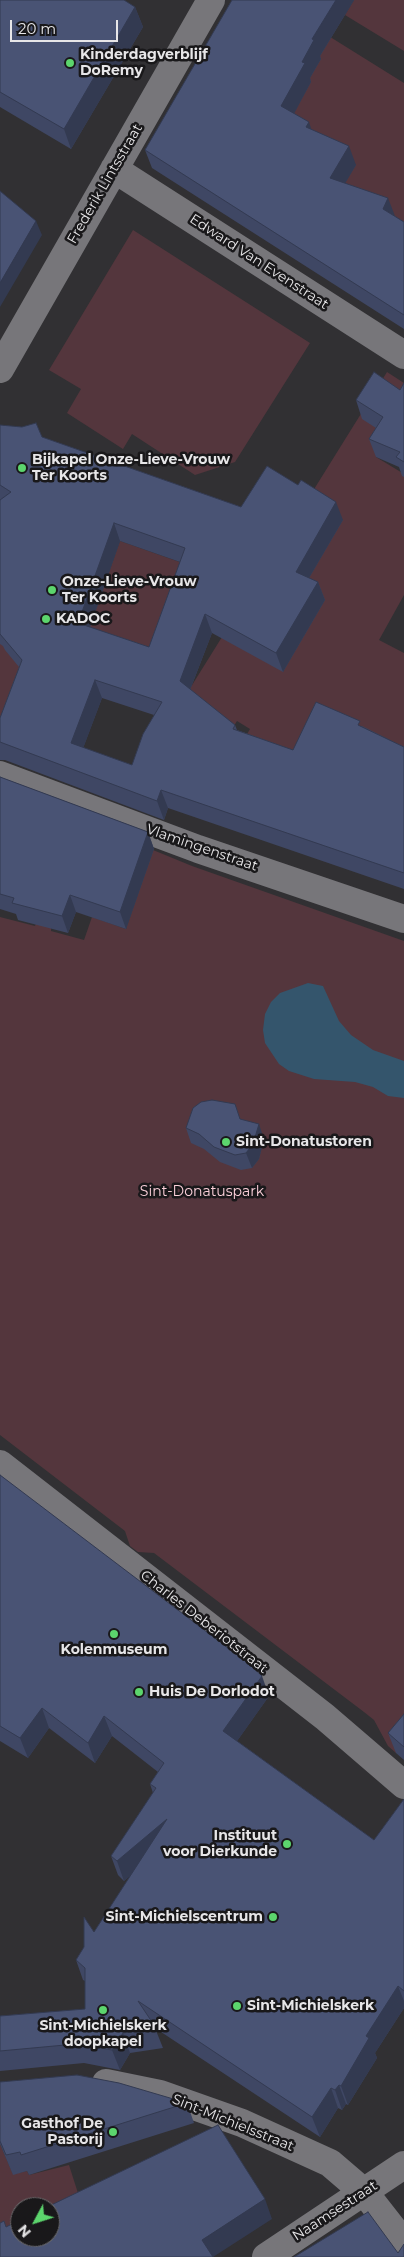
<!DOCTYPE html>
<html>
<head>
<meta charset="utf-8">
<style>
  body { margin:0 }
  #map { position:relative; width:404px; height:2257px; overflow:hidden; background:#313033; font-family:Montserrat,sans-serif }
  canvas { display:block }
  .north { position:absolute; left:10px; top:2197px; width:50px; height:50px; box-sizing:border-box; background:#19181a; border:1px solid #6b6a6c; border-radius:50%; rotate:230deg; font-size:14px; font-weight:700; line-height:20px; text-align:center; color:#e7e6e8 }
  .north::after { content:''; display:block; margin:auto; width:18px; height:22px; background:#5cd56d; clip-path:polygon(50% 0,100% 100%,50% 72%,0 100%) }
  .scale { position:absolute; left:10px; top:20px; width:108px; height:22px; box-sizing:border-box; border:2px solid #e7e6e8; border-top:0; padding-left:6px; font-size:15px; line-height:18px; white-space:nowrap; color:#e7e6e8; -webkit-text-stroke:4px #19181a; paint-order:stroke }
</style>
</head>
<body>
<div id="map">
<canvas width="404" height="2257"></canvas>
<div class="north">N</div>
<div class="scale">20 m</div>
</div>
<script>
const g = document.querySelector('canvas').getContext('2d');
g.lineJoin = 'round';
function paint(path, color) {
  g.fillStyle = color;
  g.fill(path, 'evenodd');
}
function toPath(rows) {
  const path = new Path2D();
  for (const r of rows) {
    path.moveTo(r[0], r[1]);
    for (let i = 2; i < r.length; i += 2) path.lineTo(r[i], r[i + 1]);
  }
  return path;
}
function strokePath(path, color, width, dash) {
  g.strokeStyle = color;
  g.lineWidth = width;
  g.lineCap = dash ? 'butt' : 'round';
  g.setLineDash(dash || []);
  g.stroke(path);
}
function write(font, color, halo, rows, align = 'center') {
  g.font = font + ' Montserrat,sans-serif';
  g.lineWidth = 5;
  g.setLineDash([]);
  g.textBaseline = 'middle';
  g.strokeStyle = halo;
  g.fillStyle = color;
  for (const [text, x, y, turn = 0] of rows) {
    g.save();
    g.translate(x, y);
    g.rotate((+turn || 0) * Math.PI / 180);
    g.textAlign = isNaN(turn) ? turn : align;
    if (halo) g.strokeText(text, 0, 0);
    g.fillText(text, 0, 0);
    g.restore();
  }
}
const green = toPath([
  [354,0,404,0,404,51,345,15],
  [311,25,404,83,404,236,331,206,356,164,314,187,266,75,299,46],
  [133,230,310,343,235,462,195,475,132,434,123,449,67,413,81,389,49,370],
  [387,372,404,383,376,457,404,474,404,595,379,640,404,653,404,783,232,760,250,729,237,721,211,762,184,698],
  [120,541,191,566,155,666,85,641],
  [0,638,28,650,0,750],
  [153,850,192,866,404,941,404,1743,396,1753,388,1746,374,1720,364,1712,154,1553,138,1552,130,1546,125,1531,0,1435,0,917,35,926,54,871,51,931,84,940,92,917,126,929],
  [0,2144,13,2174,27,2171,29,2175,69,2165,84,2212,50,2207,20,2207,20,2237,0,2246]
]);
const water = toPath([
  [308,983,323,986,339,1021,351,1035,373,1050,404,1061,404,1098,388,1096,373,1087,355,1082,314,1079,289,1071,279,1064,265,1043,263,1030,265,1014,271,1002,280,993]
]);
const street = toPath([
  [114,169,404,355],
  [0,369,211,0],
  [0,775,198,849,404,919],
  [0,1464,325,1717,404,1785],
  [106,2083,160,2094,242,2123,330,2163,365,2193,404,2243],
  [266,2257,404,2165]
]);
const wall = toPath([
  [0,0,135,7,143,27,71,149,0,107],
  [232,0,354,0,320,56,321,59,310,78,311,82,294,113,311,129,356,165,345,183,404,222,404,329,152,168,145,150],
  [404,383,404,477,402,476,399,467,376,457,369,439,376,428,362,419,356,400,400,390],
  [0,425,42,437,241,507,343,520,309,578,318,582,325,600,283,672,212,633,190,690,235,725,237,730,293,750,362,726,404,747,404,889,168,808,164,820,5,760,0,760,0,718,19,667,5,650,3,646,0,644],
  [120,541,180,562,149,647,90,627],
  [102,698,154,715,132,765,83,748],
  [0,777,148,832,154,849,126,929,76,912,68,933,18,920,16,914,0,909],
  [240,1120,264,1139,259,1159,252,1168,241,1170,220,1162,204,1149,191,1143,186,1128],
  [0,1475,269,1696,237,1741,374,1840,404,1799,404,2008,375,2053,377,2058,348,2105,346,2104,342,2110,338,2108,320,2137,155,2028,163,2048,130,2053,120,2070,84,2063,0,2071,0,2016,85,2009,85,1981,83,1980,76,1960,131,1875,124,1881,118,1875,111,1856,153,1793,150,1784,158,1772,112,1736,95,1763,49,1728,28,1758,0,1741],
  [404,1714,404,1760,396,1753,388,1733],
  [0,2082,187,2103,194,2123,29,2175,27,2171,13,2175,0,2144]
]);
const shadedWall = toPath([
  [336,0,354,0,320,56,321,59,310,78,311,82,288,125,281,106,302,62,312,39],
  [135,7,143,27,71,149,64,129],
  [309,122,315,140,306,127],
  [349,146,356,165,337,197,330,178],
  [388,198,395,216,383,209],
  [36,221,42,235,0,307,0,283],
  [336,502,343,520,302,590,296,572],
  [114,523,120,541,85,641,78,623],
  [318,582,325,600,283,672,276,653],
  [205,614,212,633,186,700,180,681],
  [95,680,102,698,78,762,71,743],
  [161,790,168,808,164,820,157,801],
  [148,832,154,849,126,929,120,912],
  [70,895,76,912,68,933,62,916],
  [259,1124,264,1139,259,1159,252,1168,246,1153],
  [262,1676,269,1696,230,1751,223,1731],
  [42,1708,49,1728,28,1758,20,1738],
  [104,1716,112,1736,95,1763,88,1743],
  [167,1819,174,1839,124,1881,117,1861],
  [398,1986,404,2001,404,2008,375,2053,377,2058,348,2105,341,2086,366,2036],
  [123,2033,130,2053,120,2070,112,2050],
  [339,2085,346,2104,342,2110,335,2090],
  [331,2088,338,2108,320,2137,312,2117],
  [265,2199,272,2219,213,2257,209,2257,202,2240]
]);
const building = toPath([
  [0,0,124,0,135,7,64,129,0,92,0,0],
  [232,0,336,0,312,39,314,40,302,62,305,63,281,106,309,122,306,127,349,146,330,178,388,198,383,209,404,222,404,315,145,150,232,0],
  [0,191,36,221,0,283,0,191],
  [374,372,400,390,404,383,404,462,396,457,400,452,369,439,383,417,356,400,374,372],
  [36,423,42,437,241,507,267,466,298,485,301,480,336,502,296,572,318,582,276,653,205,614,180,681,235,725,233,729,293,750,316,702,360,721,358,725,404,747,404,873,161,790,157,801,0,742,0,718,22,660,0,634,0,500,11,492,0,485,0,425,22,427,36,423],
  [114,523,185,548,149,647,78,623,114,523],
  [95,680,162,702,143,734,132,765,71,743,95,680],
  [0,777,148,832,120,912,70,895,62,916,12,903,14,898,0,894,0,777],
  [212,1100,235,1104,240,1119,259,1124,253,1144,246,1153,235,1155,214,1147,199,1134,186,1128,193,1108,201,1102,212,1100],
  [0,1475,249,1664,262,1676,223,1731,374,1840,404,1799,404,1991,398,1986,366,2036,369,2038,341,2086,339,2085,335,2090,331,2088,312,2117,138,2001,156,2028,123,2033,112,2050,76,2044,0,2051,0,2016,85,2009,85,1968,76,1960,84,1947,84,1917,94,1932,167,1819,117,1861,111,1856,156,1788,150,1784,164,1763,104,1716,88,1743,42,1708,20,1738,0,1726,0,1475],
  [404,1714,404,1747,388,1733,404,1714],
  [77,2075,119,2083,187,2103,21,2155,20,2152,6,2155,0,2141,0,2082,77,2075],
  [218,2125,265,2199,202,2240,213,2257,0,2257,0,2223,4,2221,6,2227,20,2220,20,2237,50,2237,50,2207,47,2207,218,2125],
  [368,2212,398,2253,404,2244,404,2257,294,2257,368,2212]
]);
const markers = [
  [70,63,5,"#5cd56d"],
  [22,468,5,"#5cd56d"],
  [52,590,5,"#5cd56d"],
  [46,619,5,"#5cd56d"],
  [226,1142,5,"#5cd56d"],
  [114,1634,5,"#5cd56d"],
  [139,1692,5,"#5cd56d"],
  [287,1844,5,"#5cd56d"],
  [273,1917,5,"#5cd56d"],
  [237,2006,5,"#5cd56d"],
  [103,2010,5,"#5cd56d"],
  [113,2132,5,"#5cd56d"]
];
const poiNames = [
  ["Kinderdagverblijf",80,55],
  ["DoRemy",80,71],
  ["Bijkapel Onze-Lieve-Vrouw",32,460],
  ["Ter Koorts",32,476],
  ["Onze-Lieve-Vrouw",62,582],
  ["Ter Koorts",62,598],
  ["KADOC",56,619],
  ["Sint-Donatustoren",236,1142],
  ["Kolenmuseum",114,1650,"center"],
  ["Huis De Dorlodot",149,1692],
  ["Instituut",277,1836,"right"],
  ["voor Dierkunde",277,1852,"right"],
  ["Sint-Michielscentrum",263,1917,"right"],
  ["Sint-Michielskerk",247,2006],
  ["Sint-Michielskerk",103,2026,"center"],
  ["doopkapel",103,2042,"center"],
  ["Gasthof De",103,2124,"right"],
  ["Pastorij",103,2140,"right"]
];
const streetNames = [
  ["Frederik Lintsstraat",105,184,-60],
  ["Edward Van Evenstraat",259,262,33],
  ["Vlamingenstraat",202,848,19],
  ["Charles Deberiotstraat",204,1622,38],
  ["Sint-Michielsstraat",233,2123,22],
  ["Naamsestraat",335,2211,-33]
];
const parkNames = [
  ["Sint-Donatuspark",202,1192]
];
paint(green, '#54363d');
paint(water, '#34556c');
strokePath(street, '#77767a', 28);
paint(wall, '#3f4764');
paint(shadedWall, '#333a51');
paint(building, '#495374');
strokePath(building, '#333a51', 1);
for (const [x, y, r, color] of markers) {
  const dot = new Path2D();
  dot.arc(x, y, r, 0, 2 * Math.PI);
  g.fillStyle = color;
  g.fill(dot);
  strokePath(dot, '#19181a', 2);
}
write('bold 14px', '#e7e6e8', '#19181a', poiNames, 'left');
write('14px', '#e7e6e8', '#19181a', streetNames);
write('14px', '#fcd0da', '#19181a', parkNames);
</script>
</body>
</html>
